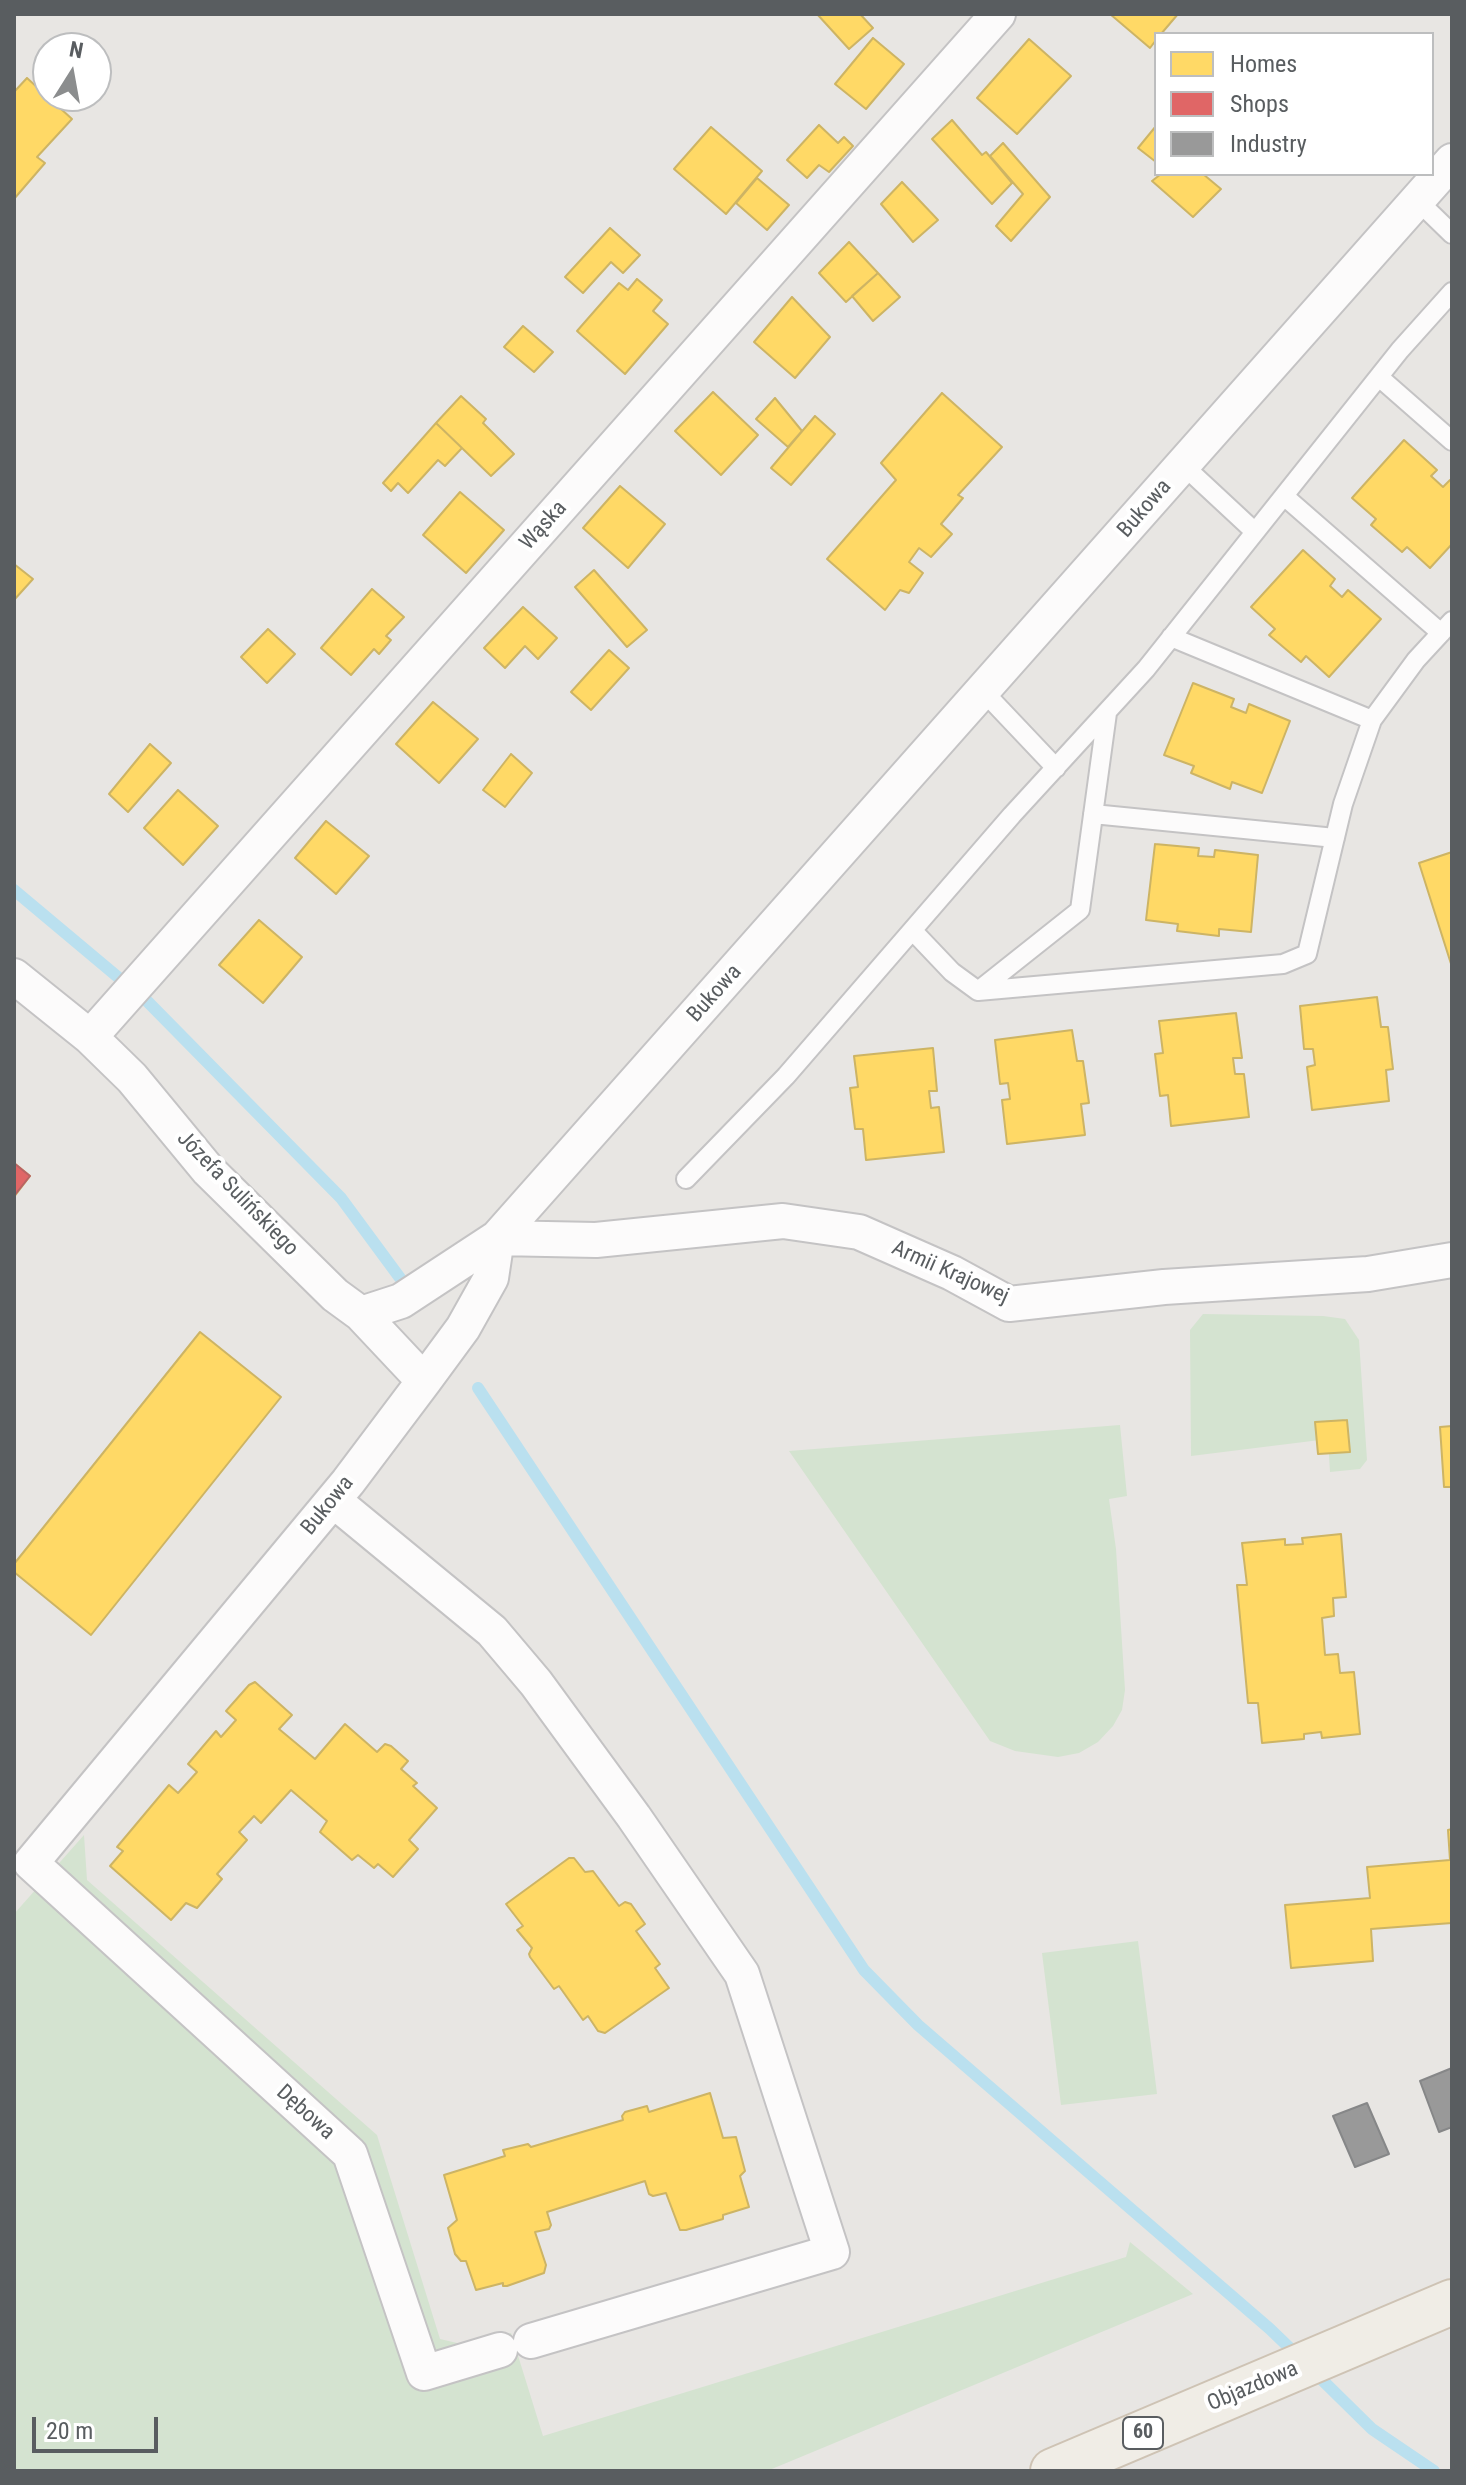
<!DOCTYPE html>
<html>
<head>
<meta charset="utf-8">
<style>
  body { margin:0 }
  #map { position:relative; width:1466px; height:2485px; overflow:hidden; background:#e8e6e3; font-family:"Roboto Condensed",sans-serif }
  canvas { display:block }
  .frame { position:absolute; inset:0; border:16px solid #595d60; pointer-events:none }
  .legend { position:absolute; left:1154px; top:32px; width:280px; height:144px; box-sizing:border-box; background:#fff; border:2px solid #bdbebf; margin:0; padding:10px 14px; list-style:none; font-size:24px; color:#595d60 }
  .legend li { display:flex; align-items:center; gap:16px; height:40px }
  .legend b { width:40px; border:2px solid #bdbebf }
  .north { position:absolute; left:32px; top:32px; width:80px; height:80px; box-sizing:border-box; background:#fff; border:2px solid #bdbebf; border-radius:50%; rotate:11deg; font-size:22px; font-weight:700; line-height:32px; text-align:center; color:#595d60 }
  .north::after { content:''; display:block; margin:auto; width:28px; height:36px; background:#8b8d8e; clip-path:polygon(50% 0,100% 100%,50% 72%,0 100%) }
  .scale { position:absolute; left:32px; top:2417px; width:126px; height:36px; box-sizing:border-box; border:4px solid #595d60; border-top:0; padding-left:10px; font-size:24px; line-height:28px; white-space:nowrap; color:#595d60; -webkit-text-stroke:6px #fff; paint-order:stroke }
</style>
</head>
<body>
<div id="map">
<canvas width="1466" height="2485"></canvas>
<div class="frame"></div>
<ul class="legend">
<li><b style="height:22px;background:#ffd966"></b>Homes</li>
<li><b style="height:22px;background:#e06666"></b>Shops</li>
<li><b style="height:22px;background:#999"></b>Industry</li>
</ul>
<div class="north">N</div>
<div class="scale">20 m</div>
</div>
<script>
const g = document.querySelector('canvas').getContext('2d');
g.lineJoin = 'round';
function paint(path, color) {
  g.fillStyle = color;
  g.fill(path, 'evenodd');
}
function toPath(rows) {
  const path = new Path2D();
  for (const r of rows) {
    path.moveTo(r[0], r[1]);
    for (let i = 2; i < r.length; i += 2) path.lineTo(r[i], r[i + 1]);
  }
  return path;
}
function strokePath(path, color, width, dash) {
  g.strokeStyle = color;
  g.lineWidth = width;
  g.lineCap = dash ? 'butt' : 'round';
  g.setLineDash(dash || []);
  g.stroke(path);
}
function write(font, color, halo, rows, align = 'center') {
  g.font = font + ' "Roboto Condensed",sans-serif';
  g.lineWidth = 8;
  g.setLineDash([]);
  g.textBaseline = 'middle';
  g.strokeStyle = halo;
  g.fillStyle = color;
  for (const [text, x, y, turn = 0] of rows) {
    g.save();
    g.translate(x, y);
    g.rotate((+turn || 0) * Math.PI / 180);
    g.textAlign = isNaN(turn) ? turn : align;
    if (halo) g.strokeText(text, 0, 0);
    g.fillText(text, 0, 0);
    g.restore();
  }
}
const green = toPath([
  [1203,1314,1323,1316,1345,1319,1359,1340,1367,1460,1360,1469,1330,1472,1328,1439,1191,1456,1190,1330],
  [1120,1425,1127,1496,1109,1499,1116,1549,1125,1690,1122,1710,1113,1726,1098,1742,1079,1753,1058,1757,1015,1751,990,1741,789,1451],
  [84,1835,87,1880,377,2135,440,2339,470,2346,511,2333,543,2436,1126,2257,1130,2242,1193,2294,767,2471,14,2471,14,1914],
  [1138,1941,1157,2094,1061,2105,1042,1953]
]);
const homes = toPath([
  [817,14,860,14,873,28,849,49,817,14],
  [1110,14,1178,14,1161,34,1156,34,1156,40,1150,48,1110,14],
  [873,38,904,64,866,109,835,84,873,38],
  [1029,39,1071,76,1017,134,977,98,1029,39],
  [27,78,72,119,37,157,45,163,14,199,14,92,27,78],
  [952,120,982,155,986,152,1012,183,992,204,932,139,952,120],
  [819,125,838,143,844,137,853,146,829,172,819,165,807,178,787,160,819,125],
  [1156,126,1156,162,1138,148,1156,126],
  [711,127,762,171,726,214,674,169,711,127],
  [1003,143,1050,197,1011,241,996,226,1023,194,990,156,1003,143],
  [1161,174,1203,174,1221,189,1193,217,1152,181,1161,174],
  [757,178,789,205,767,230,736,203,757,178],
  [902,182,938,220,913,242,881,204,902,182],
  [610,228,640,255,623,273,611,262,583,293,565,277,610,228],
  [849,242,878,273,846,302,819,273,849,242],
  [878,273,900,297,873,321,852,296,878,273],
  [637,279,662,300,653,311,668,324,625,374,577,331,619,283,628,290,637,279],
  [792,297,830,337,795,378,754,342,792,297],
  [523,326,553,352,534,372,504,347,523,326],
  [713,392,758,435,721,475,675,431,713,392],
  [942,393,1002,447,958,495,963,498,941,524,952,534,931,557,919,548,909,562,923,573,909,593,900,590,885,610,827,559,896,480,881,463,942,393],
  [461,396,486,419,483,423,514,454,491,476,436,423,461,396],
  [775,398,802,431,788,447,756,419,775,398],
  [815,416,835,434,791,485,771,468,815,416],
  [436,423,462,448,445,466,438,460,408,493,398,483,391,491,383,483,436,423],
  [1404,440,1437,470,1431,476,1443,487,1450,480,1452,482,1452,544,1430,568,1407,547,1402,552,1371,525,1376,519,1352,498,1404,440],
  [620,486,665,524,628,568,583,528,620,486],
  [460,492,504,530,466,573,423,535,460,492],
  [1303,550,1335,579,1330,586,1342,597,1348,590,1381,619,1329,677,1306,656,1301,662,1269,635,1275,629,1251,607,1303,550],
  [14,564,33,579,14,600,14,564],
  [594,570,647,630,627,647,575,587,594,570],
  [372,589,404,617,386,636,391,640,379,654,374,649,351,675,321,648,372,589],
  [523,607,557,638,538,659,525,646,505,668,484,648,523,607],
  [268,629,295,654,267,683,241,657,268,629],
  [609,650,629,668,591,710,571,692,609,650],
  [1193,683,1234,699,1231,707,1246,713,1249,704,1290,721,1262,793,1232,782,1230,789,1191,773,1194,766,1164,755,1193,683],
  [433,702,478,739,439,783,396,744,433,702],
  [150,744,171,763,128,812,109,794,150,744],
  [511,754,532,773,505,807,483,790,511,754],
  [178,790,218,826,183,865,144,828,178,790],
  [326,821,369,856,336,894,295,858,326,821],
  [1155,844,1199,848,1198,856,1214,857,1215,850,1258,855,1251,932,1219,929,1219,936,1177,931,1178,924,1146,920,1155,844],
  [1452,852,1452,967,1419,863,1452,852],
  [259,920,302,957,263,1003,219,965,259,920],
  [1377,997,1381,1027,1388,1027,1393,1069,1386,1070,1389,1101,1312,1110,1307,1067,1315,1065,1313,1049,1304,1049,1300,1006,1377,997],
  [1236,1013,1242,1058,1233,1058,1235,1074,1244,1074,1249,1117,1171,1126,1168,1095,1160,1096,1155,1054,1163,1053,1159,1021,1236,1013],
  [1072,1030,1077,1061,1083,1061,1089,1103,1081,1104,1085,1135,1007,1144,1002,1100,1010,1099,1008,1083,1000,1084,995,1040,1072,1030],
  [933,1048,937,1091,929,1091,931,1108,939,1107,944,1152,866,1160,863,1129,855,1129,850,1088,858,1087,854,1056,933,1048],
  [14,1163,30,1176,14,1197,14,1163],
  [200,1332,281,1397,91,1635,14,1572,14,1564,200,1332],
  [1347,1420,1350,1452,1318,1454,1315,1422,1347,1420],
  [1452,1426,1452,1487,1444,1487,1440,1427,1452,1426],
  [1341,1534,1346,1597,1333,1598,1334,1616,1322,1618,1325,1655,1338,1654,1340,1673,1354,1672,1360,1734,1322,1738,1321,1732,1304,1734,1304,1739,1262,1743,1258,1703,1248,1703,1237,1585,1247,1585,1242,1543,1285,1539,1285,1545,1303,1544,1302,1538,1341,1534],
  [255,1682,292,1715,279,1729,315,1759,345,1724,377,1752,385,1744,391,1746,408,1761,401,1769,417,1783,413,1786,437,1808,409,1840,418,1849,393,1877,378,1864,374,1868,358,1855,352,1860,320,1832,327,1821,291,1790,261,1823,254,1816,239,1832,247,1840,217,1874,222,1879,197,1908,186,1903,171,1920,110,1866,123,1851,117,1847,169,1785,178,1793,197,1772,188,1764,216,1731,221,1737,236,1720,226,1711,249,1685,255,1682],
  [1452,1829,1452,1923,1371,1929,1373,1961,1291,1968,1285,1905,1370,1898,1367,1867,1450,1860,1448,1830,1452,1829],
  [569,1858,574,1858,585,1872,593,1871,619,1906,625,1902,631,1904,645,1924,636,1931,660,1964,655,1968,669,1988,605,2033,598,2031,588,2016,583,2020,559,1986,554,1989,530,1957,529,1954,532,1948,517,1930,523,1926,506,1904,569,1858],
  [710,2093,723,2138,736,2137,745,2171,740,2176,749,2207,723,2215,723,2219,686,2230,680,2230,666,2193,653,2196,649,2194,645,2181,547,2212,551,2225,549,2229,535,2232,546,2265,544,2273,507,2286,503,2286,503,2283,476,2290,466,2261,461,2261,455,2254,448,2228,457,2220,444,2175,505,2156,503,2150,528,2144,531,2147,623,2120,622,2116,625,2112,647,2106,649,2112,710,2093]
]);
const shops = toPath([
  [14,1163,30,1176,14,1196,14,1163]
]);
const industry = toPath([
  [1452,2068,1452,2127,1439,2132,1420,2081,1452,2068],
  [1367,2103,1389,2154,1355,2167,1333,2116,1367,2103]
]);
const stream = toPath([
  [14,890,119,978],
  [147,1001,341,1198,400,1278],
  [478,1388,864,1970,918,2025,1270,2329,1299,2357],
  [1312,2370,1372,2429,1434,2471]
]);
const lane = toPath([
  [1417,200,1452,234],
  [1379,377,1452,441],
  [1183,465,1254,531],
  [1284,496,1441,633],
  [1171,637,1372,720],
  [984,692,1056,768],
  [1093,814,1335,838],
  [913,931,952,972,978,991,1283,964,1307,954,1343,804,1372,720,1416,660,1452,621],
  [978,991,1080,910,1107,713],
  [686,1179,786,1076,1012,815,1146,669,1400,350,1452,292]
]);
const street = toPath([
  [14,976,90,1037,132,1078,208,1170,335,1295,361,1314,424,1381],
  [90,1037,998,14],
  [361,1314,401,1301,497,1238,596,1240,783,1221,859,1232,952,1273,1009,1304,1164,1287,1368,1274,1452,1260],
  [333,1500,492,1631,536,1683,634,1817,742,1974,832,2252,531,2341],
  [500,2350,424,2373,350,2154,31,1863,348,1482,424,1381,463,1328,491,1278,497,1238,1452,161]
]);
const primary = toPath([
  [1053,2471,1452,2302]
]);
const shields = [
  [1143,2433,40]
];
const shieldNames = [
  ["60",1143,2433]
];
const streetNames = [
  ["Bukowa",1145,509,-49],
  ["Wąska",544,526,-48],
  ["Bukowa",715,994,-48],
  ["Józefa Sulińskiego",237,1194,46],
  ["Armii Krajowej",950,1273,24],
  ["Bukowa",328,1506,-51],
  ["Dębowa",305,2113,42],
  ["Objazdowa",1253,2387,-23]
];
paint(green, '#d4e3d0');
paint(homes, '#ffd966');
strokePath(homes, '#cdb464', 2);
paint(shops, '#e06666');
strokePath(shops, '#b86364', 2);
paint(industry, '#999');
strokePath(industry, '#868788', 2);
strokePath(stream, '#bae0ef', 12);
strokePath(lane, '#c4c3c4', 22);
strokePath(street, '#c4c3c4', 38);
strokePath(primary, '#cec3b4', 48);
strokePath(lane, '#fcfbfb', 18);
strokePath(street, '#fcfbfb', 34);
strokePath(primary, '#f0ede6', 44);
for (const [x, y, w] of shields) {
  const box = new Path2D();
  box.roundRect(x - w / 2, y - 16, w, 32, 6);
  g.fillStyle = '#fff';
  g.fill(box);
  strokePath(box, '#595d60', 2);
}
write('bold 20px', '#595d60', null, shieldNames);
write('22px', '#595d60', '#fff', streetNames);
</script>
</body>
</html>
